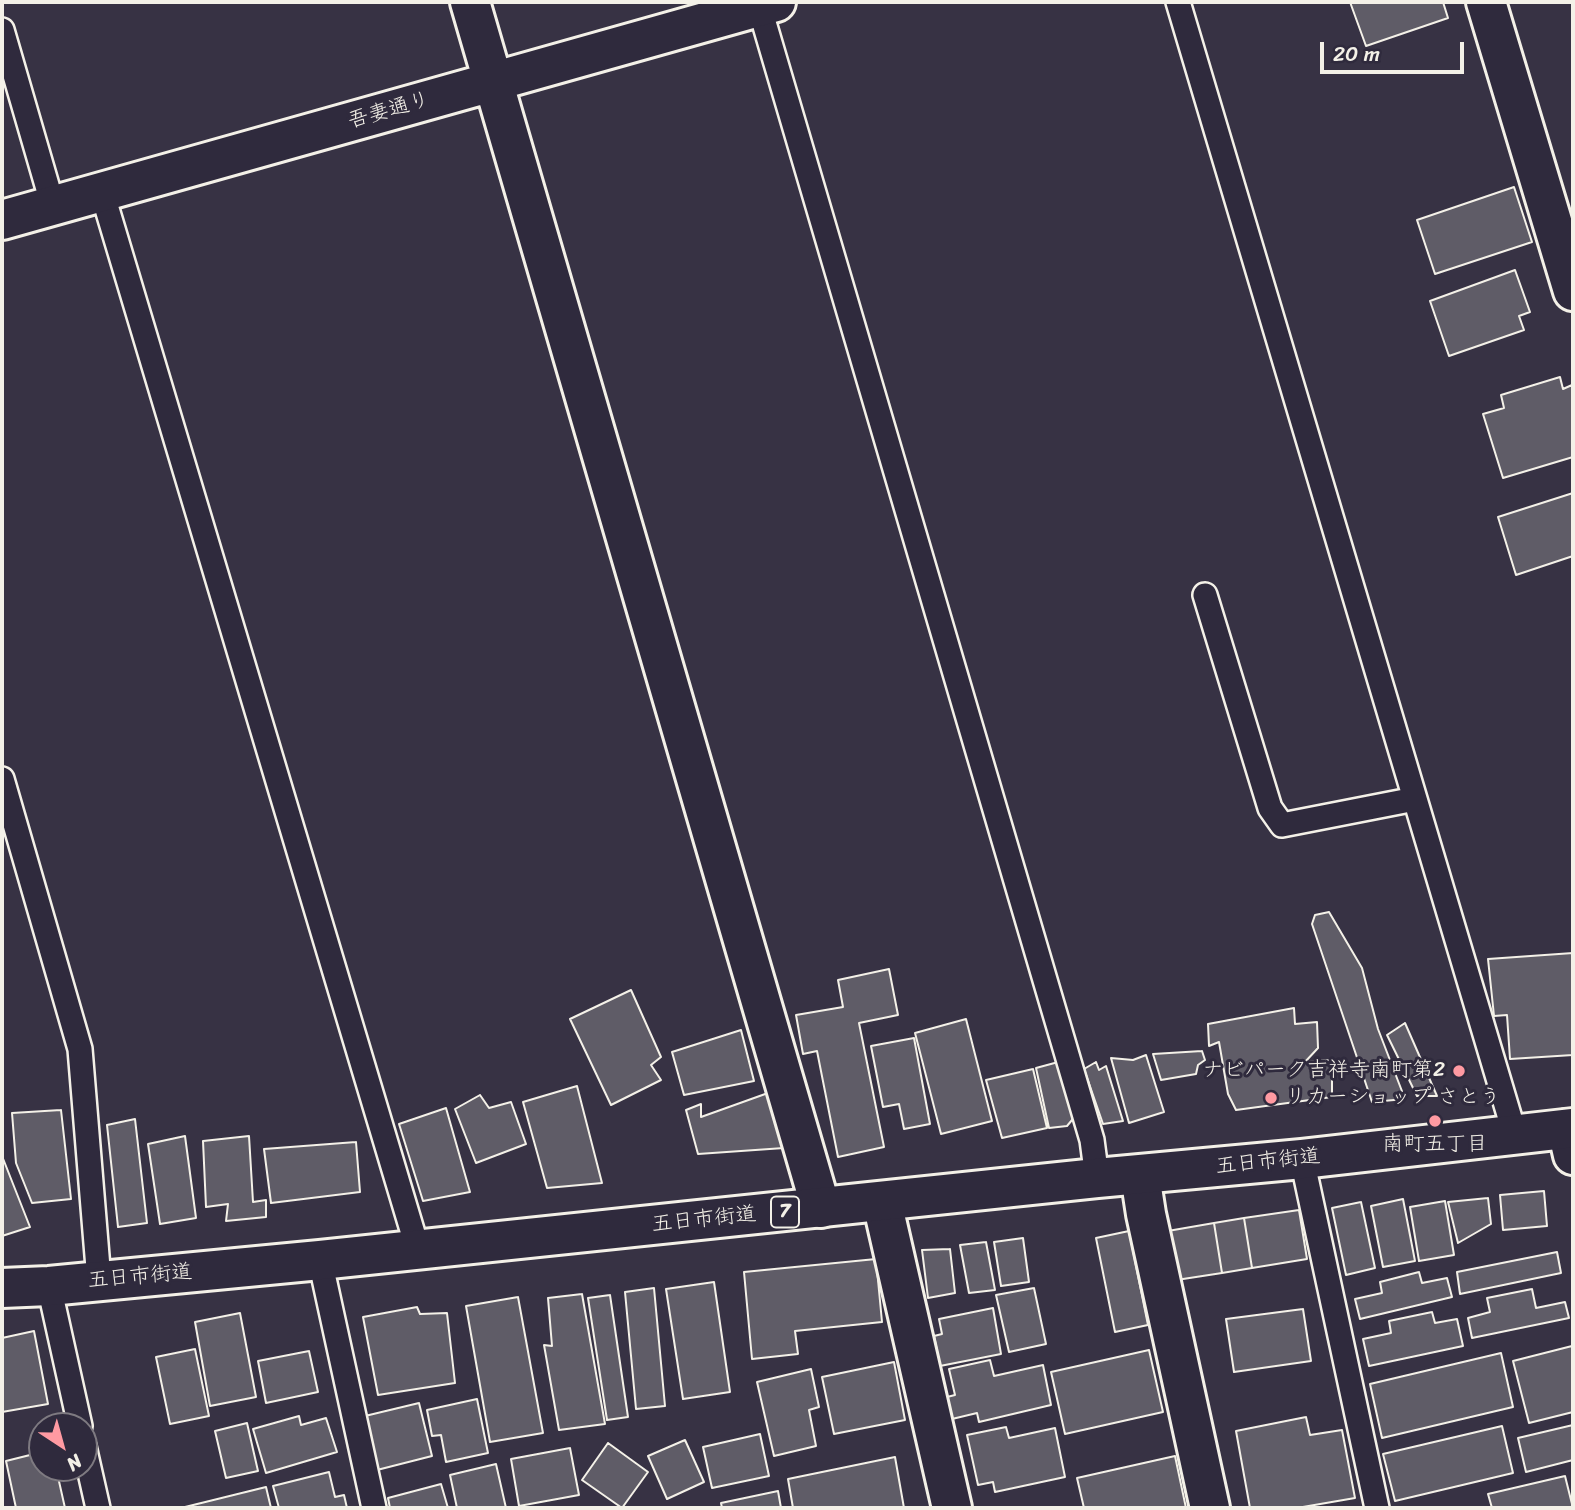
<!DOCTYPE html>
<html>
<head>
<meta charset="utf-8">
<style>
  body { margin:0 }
  #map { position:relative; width:1575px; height:1510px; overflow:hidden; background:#373244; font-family:Sriracha,sans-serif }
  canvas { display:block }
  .frame { position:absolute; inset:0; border:4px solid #f4f1e8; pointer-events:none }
  .north { position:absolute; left:28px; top:1412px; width:70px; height:70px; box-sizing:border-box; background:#2f2a3d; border:2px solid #7e7a81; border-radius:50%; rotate:144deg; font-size:19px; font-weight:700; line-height:28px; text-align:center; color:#f4f1e8 }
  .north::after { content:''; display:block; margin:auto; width:24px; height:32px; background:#ff9aa2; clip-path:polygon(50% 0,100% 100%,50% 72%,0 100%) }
  .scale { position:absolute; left:1320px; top:42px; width:144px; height:32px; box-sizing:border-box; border:4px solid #f4f1e8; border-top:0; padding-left:9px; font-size:21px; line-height:24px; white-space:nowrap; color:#f4f1e8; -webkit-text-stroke:5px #2f2a3d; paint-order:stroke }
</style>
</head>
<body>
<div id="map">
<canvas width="1575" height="1510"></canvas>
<div class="frame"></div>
<div class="north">N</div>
<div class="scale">20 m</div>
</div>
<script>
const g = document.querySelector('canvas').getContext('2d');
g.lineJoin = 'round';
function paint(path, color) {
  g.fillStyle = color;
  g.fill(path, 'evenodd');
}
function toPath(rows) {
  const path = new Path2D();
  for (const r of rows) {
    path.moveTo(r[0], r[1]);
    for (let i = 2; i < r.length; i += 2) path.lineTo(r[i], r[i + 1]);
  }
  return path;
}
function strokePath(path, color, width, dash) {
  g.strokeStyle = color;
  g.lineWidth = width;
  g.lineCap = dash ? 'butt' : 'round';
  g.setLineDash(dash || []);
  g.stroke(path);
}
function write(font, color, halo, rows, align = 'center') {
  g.font = font + ' Sriracha,"Klee One",sans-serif';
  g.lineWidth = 6;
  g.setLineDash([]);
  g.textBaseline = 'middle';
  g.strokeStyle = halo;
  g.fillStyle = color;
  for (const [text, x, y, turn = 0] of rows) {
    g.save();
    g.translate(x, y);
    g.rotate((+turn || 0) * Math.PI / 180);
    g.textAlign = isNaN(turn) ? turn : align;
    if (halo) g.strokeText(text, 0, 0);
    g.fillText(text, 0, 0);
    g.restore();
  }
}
const building = toPath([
  [1350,2,1443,2,1448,18,1366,46,1350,2],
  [1514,187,1532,242,1435,274,1417,220,1514,187],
  [1515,270,1530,312,1519,316,1524,330,1449,356,1430,301,1515,270],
  [1560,377,1563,389,1572,385,1573,392,1573,457,1503,478,1483,414,1504,408,1501,395,1560,377],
  [1573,493,1573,556,1516,575,1498,517,1573,493],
  [1329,912,1362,968,1378,1029,1405,1099,1372,1102,1312,924,1315,915,1329,912],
  [1573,953,1573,1055,1510,1059,1507,1015,1494,1016,1488,959,1573,953],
  [889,969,898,1015,859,1023,884,1147,838,1157,817,1051,803,1054,796,1015,843,1007,838,980,889,969],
  [631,990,661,1057,651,1065,661,1080,611,1105,570,1019,631,990],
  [1294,1008,1295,1024,1317,1022,1318,1048,1305,1062,1332,1060,1332,1097,1236,1110,1228,1094,1219,1042,1209,1046,1208,1024,1294,1008],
  [966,1019,992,1121,941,1134,915,1033,966,1019],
  [1405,1023,1437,1096,1417,1096,1387,1035,1405,1023],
  [741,1030,754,1081,684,1095,672,1052,741,1030],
  [914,1038,930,1124,904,1129,899,1104,883,1107,871,1046,914,1038],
  [1202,1051,1205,1060,1198,1065,1196,1074,1161,1080,1153,1054,1202,1051],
  [1146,1055,1164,1112,1129,1123,1111,1058,1133,1060,1146,1055],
  [1062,1061,1075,1113,1072,1120,1067,1126,1049,1128,1036,1068,1062,1061],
  [1096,1062,1099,1070,1106,1066,1123,1121,1103,1124,1084,1069,1096,1062],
  [1033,1069,1047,1128,1002,1138,986,1080,1033,1069],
  [577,1086,602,1183,547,1188,523,1102,577,1086],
  [768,1093,784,1148,698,1154,686,1110,701,1104,701,1117,768,1093],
  [480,1095,489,1108,511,1102,526,1144,476,1163,455,1109,480,1095],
  [446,1108,470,1192,423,1201,399,1124,446,1108],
  [61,1110,71,1199,32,1203,16,1163,12,1113,61,1110],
  [135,1119,147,1223,118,1227,107,1125,135,1119],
  [185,1136,196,1218,160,1224,148,1144,185,1136],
  [249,1136,253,1202,266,1200,266,1217,226,1221,228,1204,206,1207,203,1141,249,1136],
  [356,1142,360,1192,271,1203,264,1149,356,1142],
  [2,1156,30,1227,2,1236,2,1156],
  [1544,1191,1547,1226,1503,1230,1500,1195,1544,1191],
  [1488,1198,1491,1224,1458,1243,1448,1202,1488,1198],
  [1403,1199,1415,1261,1383,1267,1371,1206,1403,1199],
  [1445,1201,1454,1255,1419,1261,1410,1207,1445,1201],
  [1361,1202,1375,1268,1346,1275,1332,1208,1361,1202],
  [1299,1210,1307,1259,1252,1268,1244,1218,1299,1210],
  [1244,1218,1252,1268,1222,1273,1214,1223,1244,1218],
  [1214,1223,1222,1273,1170,1281,1162,1232,1214,1223],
  [1129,1231,1148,1325,1115,1332,1096,1238,1129,1231],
  [1023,1238,1029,1282,1001,1286,994,1242,1023,1238],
  [986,1242,995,1290,969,1293,960,1245,986,1242],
  [950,1249,955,1293,928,1298,922,1250,950,1249],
  [1557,1252,1561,1273,1460,1294,1457,1272,1557,1252],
  [876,1259,882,1322,795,1331,798,1354,752,1359,744,1272,876,1259],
  [1419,1272,1422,1283,1447,1278,1452,1297,1360,1319,1355,1299,1382,1293,1380,1282,1419,1272],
  [714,1282,730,1392,683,1399,666,1289,714,1282],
  [654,1288,665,1406,636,1409,625,1292,654,1288],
  [1034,1288,1046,1344,1009,1352,996,1295,1034,1288],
  [1532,1289,1536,1308,1565,1302,1569,1318,1472,1338,1468,1318,1490,1312,1487,1298,1532,1289],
  [582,1294,605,1424,559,1430,544,1345,552,1346,548,1298,582,1294],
  [610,1295,628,1417,607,1420,588,1298,610,1295],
  [518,1297,543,1433,490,1442,466,1306,518,1297],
  [417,1307,420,1314,447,1313,455,1383,378,1395,363,1317,417,1307],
  [993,1308,1001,1354,940,1366,934,1336,942,1334,939,1319,993,1308],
  [1303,1309,1311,1361,1234,1372,1226,1319,1303,1309],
  [1432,1312,1435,1323,1457,1319,1463,1346,1369,1366,1363,1339,1391,1333,1389,1321,1432,1312],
  [240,1313,256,1397,210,1406,195,1322,240,1313],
  [34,1331,48,1404,2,1412,2,1338,34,1331],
  [1572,1346,1573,1412,1529,1423,1513,1361,1572,1346],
  [195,1349,209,1416,170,1424,156,1357,195,1349],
  [1149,1350,1163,1412,1065,1434,1051,1372,1149,1350],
  [309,1351,318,1392,266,1403,258,1361,309,1351],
  [1501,1353,1513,1407,1382,1438,1370,1384,1501,1353],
  [990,1360,994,1376,1043,1365,1051,1405,979,1422,977,1413,952,1419,947,1397,955,1395,949,1369,990,1360],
  [894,1362,905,1420,834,1434,822,1377,894,1362],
  [811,1369,819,1407,809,1410,816,1446,774,1456,757,1382,811,1369],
  [477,1399,488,1453,446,1462,441,1435,432,1436,427,1410,477,1399],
  [419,1403,432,1456,377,1470,365,1416,419,1403],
  [299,1416,301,1425,326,1418,337,1452,266,1473,253,1429,299,1416],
  [1306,1417,1310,1435,1342,1430,1355,1498,1297,1508,1250,1508,1236,1431,1306,1417],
  [247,1423,258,1471,226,1478,215,1431,247,1423],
  [1573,1425,1573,1460,1526,1472,1518,1438,1573,1425],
  [1502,1426,1513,1473,1395,1501,1383,1454,1502,1426],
  [1006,1427,1009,1438,1055,1428,1065,1477,995,1492,993,1482,978,1485,967,1435,1006,1427],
  [760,1434,769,1476,712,1488,703,1447,760,1434],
  [685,1440,704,1482,667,1499,648,1456,685,1440],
  [608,1443,648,1472,622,1508,582,1480,608,1443],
  [570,1448,579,1495,519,1506,511,1459,570,1448],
  [42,1452,42,1468,56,1468,65,1508,16,1508,6,1461,42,1452],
  [1175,1456,1186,1508,1084,1508,1077,1478,1175,1456],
  [895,1457,904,1508,793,1508,788,1479,895,1457],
  [496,1464,506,1508,457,1508,450,1475,496,1464],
  [329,1472,335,1497,344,1495,347,1508,279,1508,273,1486,329,1472],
  [1565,1476,1573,1508,1492,1508,1488,1494,1565,1476],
  [441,1484,448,1508,390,1508,388,1498,441,1484],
  [266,1487,271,1508,181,1508,266,1487],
  [778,1491,781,1508,722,1508,721,1503,778,1491]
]);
const service = toPath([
  [758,2,1092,1140,1097,1178],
  [1178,2,1515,1135],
  [2,30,53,206],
  [102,192,418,1250],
  [1205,595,1270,808,1282,825,1415,799],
  [2,779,80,1049,99,1280],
  [1302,1159,1377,1508],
  [320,1260,374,1508],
  [49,1286,80,1426],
  [84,1446,98,1508]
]);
const minor = toPath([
  [470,2,821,1208],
  [1486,2,1573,291],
  [2,220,776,2],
  [1567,1129,1573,1155],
  [1140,1175,1146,1214,1210,1508],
  [882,1202,952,1508]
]);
const primary = toPath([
  [2,1288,49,1286,320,1260,1097,1178,1302,1159,1573,1128]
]);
const markers = [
  [1459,1071,7,"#ff9aa2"],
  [1271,1098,7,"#ff9aa2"],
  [1435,1121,7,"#ff9aa2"]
];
const shields = [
  [785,1212,28]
];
const shieldNames = [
  ["7",785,1212]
];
const streetNames = [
  ["吾妻通り",389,111,-16],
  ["五日市街道",1268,1162,-6],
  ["五日市街道",704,1220,-6],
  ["五日市街道",140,1277,-5]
];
const poiNames = [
  ["ナビパーク吉祥寺南町第2",1445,1071],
  ["リカーショップ さとう",1285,1098,"left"],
  ["南町五丁目",1435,1145,"center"]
];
paint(building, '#5f5c67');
strokePath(building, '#f4f1e8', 2);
strokePath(service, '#f4f1e8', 28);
strokePath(minor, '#f4f1e8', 44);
strokePath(primary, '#f4f1e8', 44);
strokePath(service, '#2f2a3d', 23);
strokePath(minor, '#2f2a3d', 38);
strokePath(primary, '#2f2a3d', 38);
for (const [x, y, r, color] of markers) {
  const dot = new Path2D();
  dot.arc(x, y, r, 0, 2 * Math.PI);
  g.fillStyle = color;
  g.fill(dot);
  strokePath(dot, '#2f2a3d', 2.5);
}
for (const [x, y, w] of shields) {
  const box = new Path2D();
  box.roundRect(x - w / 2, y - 15.5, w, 31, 5);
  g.fillStyle = '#2f2a3d';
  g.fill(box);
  strokePath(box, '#f4f1e8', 2);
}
write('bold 19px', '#f4f1e8', null, shieldNames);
write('21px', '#f4f1e8', '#2f2a3d', streetNames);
write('21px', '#f4f1e8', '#2f2a3d', poiNames, 'right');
</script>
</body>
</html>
